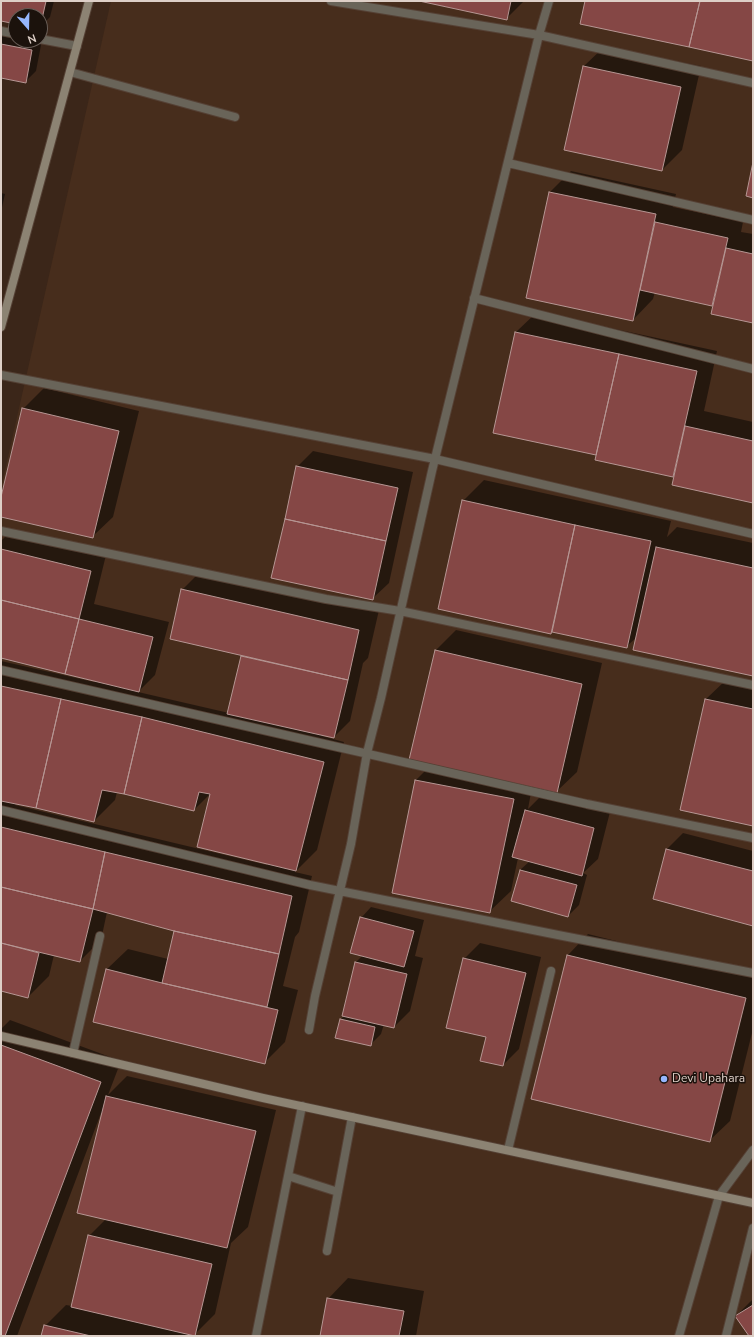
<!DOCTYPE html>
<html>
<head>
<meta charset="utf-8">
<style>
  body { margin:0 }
  #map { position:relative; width:754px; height:1337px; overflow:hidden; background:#3b2619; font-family:"Nunito Sans",sans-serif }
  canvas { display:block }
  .frame { position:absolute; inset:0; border:2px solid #ddcfc7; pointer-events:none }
  .north { position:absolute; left:8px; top:8px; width:40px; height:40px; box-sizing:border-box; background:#1b120c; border:1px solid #695e57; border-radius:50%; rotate:160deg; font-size:11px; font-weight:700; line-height:16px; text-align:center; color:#ddcfc7 }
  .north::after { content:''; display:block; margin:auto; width:14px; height:18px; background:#95b6fd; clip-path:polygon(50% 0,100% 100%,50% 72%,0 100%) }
</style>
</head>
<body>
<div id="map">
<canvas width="754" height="1337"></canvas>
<div class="frame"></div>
<div class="north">N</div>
</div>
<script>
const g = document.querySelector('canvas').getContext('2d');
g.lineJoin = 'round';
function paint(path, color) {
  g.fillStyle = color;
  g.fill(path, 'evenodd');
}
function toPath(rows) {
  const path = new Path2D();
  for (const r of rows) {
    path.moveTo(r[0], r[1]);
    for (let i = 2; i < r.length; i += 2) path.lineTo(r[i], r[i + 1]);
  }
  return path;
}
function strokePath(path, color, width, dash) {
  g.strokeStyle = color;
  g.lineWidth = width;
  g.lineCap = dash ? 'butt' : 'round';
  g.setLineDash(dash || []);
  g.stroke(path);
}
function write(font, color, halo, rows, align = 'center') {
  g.font = font + ' "Nunito Sans",sans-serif';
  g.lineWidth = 3;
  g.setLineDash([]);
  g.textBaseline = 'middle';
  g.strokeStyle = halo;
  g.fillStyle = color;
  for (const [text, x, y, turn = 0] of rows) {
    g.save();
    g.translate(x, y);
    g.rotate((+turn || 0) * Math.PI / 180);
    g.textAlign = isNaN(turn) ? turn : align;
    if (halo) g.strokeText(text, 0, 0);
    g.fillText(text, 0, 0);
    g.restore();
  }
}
const built = toPath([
  [111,1,753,1,753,1336,1,1336,1,488]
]);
const shadow = toPath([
  [1,1,45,1,41,16,43,16,47,1,54,1,50,17,40,27,40,16,16,16,16,23,1,20],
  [423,1,524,1,507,18],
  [5,32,16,34,16,40,42,40,36,71,25,82,1,77,1,36],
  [605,46,701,66,682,150,662,170,566,149,584,66],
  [571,171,676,194,673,207,743,222,741,232,753,234,753,322,714,305,655,292,653,299,633,320,527,297,550,192],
  [1,193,5,194,1,212],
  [537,312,717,351,704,411,753,422,753,502,675,476,597,460,597,454,494,432,516,332],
  [44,388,139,411,113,517,92,537,1,515,1,501,23,409],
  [313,451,413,472,389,583,372,599,297,467],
  [484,480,671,521,667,537,677,527,753,543,753,675,637,637,626,647,439,608,463,501],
  [10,532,106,555,94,604,169,622,155,675,138,692,229,713,242,655,182,590,203,569,379,610,368,658,363,663,350,721,334,737,322,734,322,736,344,742,317,850,295,872,312,876,299,932,295,937,283,986,298,990,285,1042,264,1063,107,969,128,949,168,959,176,930,107,912,101,940,80,961,54,955,49,976,28,997,1,990,1,661,94,682,95,680,1,657,1,541],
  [117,792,194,810,212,792,267,863,267,865,15,805,16,803,94,821,115,800],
  [456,630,602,663,577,772,556,792,532,787,528,809,542,795,610,812,598,859,583,873,587,875,579,905,568,916,520,870,530,861,518,858,511,891,490,911,393,892,416,780,432,764,436,650],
  [727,679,753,684,753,825,706,699],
  [683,833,753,851,753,925,654,898,667,849],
  [371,907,424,920,415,956,423,958,410,1011,394,1027,384,1024,381,1034,370,1045,341,1019,345,1015,356,962,363,955,361,918],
  [588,934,753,975,753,1029,730,1121,709,1141,532,1098,568,955],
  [480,943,541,957,519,1049,503,1065,487,1036,464,959],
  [10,1020,121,1061,108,1095,127,1076,276,1110,248,1227,231,1243,215,1314,194,1335,198,1336,42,1336,45,1326,66,1305,72,1306,89,1236,106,1219,103,1113,101,1113,17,1336,1,1336,1,1029],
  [348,1278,424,1291,416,1336,321,1336,328,1299],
  [753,1299,753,1336,750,1336,736,1316]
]);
const building = toPath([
  [1,1,46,1,40,28,40,16,16,16,16,24,1,21,1,1],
  [419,1,511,1,507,20,419,1],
  [585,1,700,1,689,47,580,24,585,1],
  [700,1,753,1,753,61,689,47,700,1],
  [1,44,32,50,26,83,1,78,1,44],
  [583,66,681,87,662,171,564,150,583,66],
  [753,162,753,198,746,196,753,162],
  [549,192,656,214,633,321,526,298,549,192],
  [655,222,728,238,712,306,640,290,655,222],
  [726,248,753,254,753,323,711,314,726,248],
  [515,332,619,354,596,455,493,433,515,332],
  [619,354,697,371,673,477,595,460,619,354],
  [22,408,119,431,93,538,1,517,1,497,22,408],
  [685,426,753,441,753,503,672,485,685,426],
  [296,466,398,488,386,541,285,519,296,466],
  [462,500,575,525,551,634,438,609,462,500],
  [285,519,386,541,373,600,271,578,285,519],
  [575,525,651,541,627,648,552,632,575,525],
  [656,547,753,568,753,676,633,650,656,547],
  [1,549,91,571,79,619,1,600,1,549],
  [181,589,359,630,348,680,170,639,181,589],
  [1,600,79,619,65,674,1,658,1,600],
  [79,619,153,637,139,692,65,674,79,619],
  [435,650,582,684,557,793,409,760,435,650],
  [241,656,348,680,334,738,227,714,241,656],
  [1,686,61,699,36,808,1,801,1,686],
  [61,699,142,717,124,794,102,790,94,822,36,808,61,699],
  [705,699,753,709,753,826,680,810,705,699],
  [142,717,324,762,296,871,197,847,210,794,199,792,194,811,124,794,142,717],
  [415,780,514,799,490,913,392,893,415,780],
  [525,810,594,828,582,876,512,857,525,810],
  [1,827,105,852,93,909,1,887,1,827],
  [666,849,753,871,753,926,653,899,666,849],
  [105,852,292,896,279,954,174,931,93,909,105,852],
  [520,870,577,885,568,917,511,901,520,870],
  [1,887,93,909,80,962,1,943,1,887],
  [360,917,414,931,404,967,350,953,360,917],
  [174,931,279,954,267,1007,162,983,174,931],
  [1,943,39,953,28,998,1,991,1,943],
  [567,955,746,998,710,1142,531,1099,567,955],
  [463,958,526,973,503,1066,480,1061,486,1037,446,1028,463,958],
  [355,962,407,974,394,1028,342,1016,355,962],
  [106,969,162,983,278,1010,265,1064,93,1022,106,969],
  [340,1019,375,1027,371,1046,335,1038,340,1019],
  [1,1045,101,1082,5,1336,1,1336,1,1045],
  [106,1096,256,1131,227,1248,77,1213,106,1096],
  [88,1235,212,1264,195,1336,71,1307,88,1235],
  [327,1298,404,1311,399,1336,320,1336,327,1298],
  [753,1305,753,1336,749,1336,735,1316,753,1305],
  [44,1325,91,1336,41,1336,44,1325]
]);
const lane = toPath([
  [288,1176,338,1192],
  [327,1251,352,1117],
  [256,1336,302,1106],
  [679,1336,719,1196],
  [726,1336,753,1228]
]);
const street = toPath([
  [331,1,539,35,753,83],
  [1,31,16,34],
  [40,39,77,46],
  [70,72,235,117],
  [508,163,753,220],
  [474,298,753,369],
  [1,375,435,459,753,534],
  [1,531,326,599,400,611,753,685],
  [1,670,587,804,753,838],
  [1,810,310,885,558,935,753,973],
  [309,1030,315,996,351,844,367,753,381,698,432,471,539,35,549,1],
  [73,1053,100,936],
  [508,1150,551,971],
  [719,1196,753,1150]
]);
const secondary = toPath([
  [1,327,89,1],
  [1,1036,263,1098,753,1203]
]);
const markers = [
  [664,1079,4,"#95b6fd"]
];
const poiNames = [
  ["Devi Upahara",672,1079]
];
paint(built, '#472d1c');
paint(shadow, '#0007');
paint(building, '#854745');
strokePath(building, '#b69693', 1);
strokePath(lane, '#554135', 10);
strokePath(street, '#554135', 10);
strokePath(secondary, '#554135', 10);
strokePath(lane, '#696459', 8);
strokePath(street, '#696459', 8);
strokePath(secondary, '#8c8373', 8);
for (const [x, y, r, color] of markers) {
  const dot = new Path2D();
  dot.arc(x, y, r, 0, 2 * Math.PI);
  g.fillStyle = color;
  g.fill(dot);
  strokePath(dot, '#1b120c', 1.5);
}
write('12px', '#ddcfc7', '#1b120c', poiNames, 'left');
</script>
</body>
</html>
